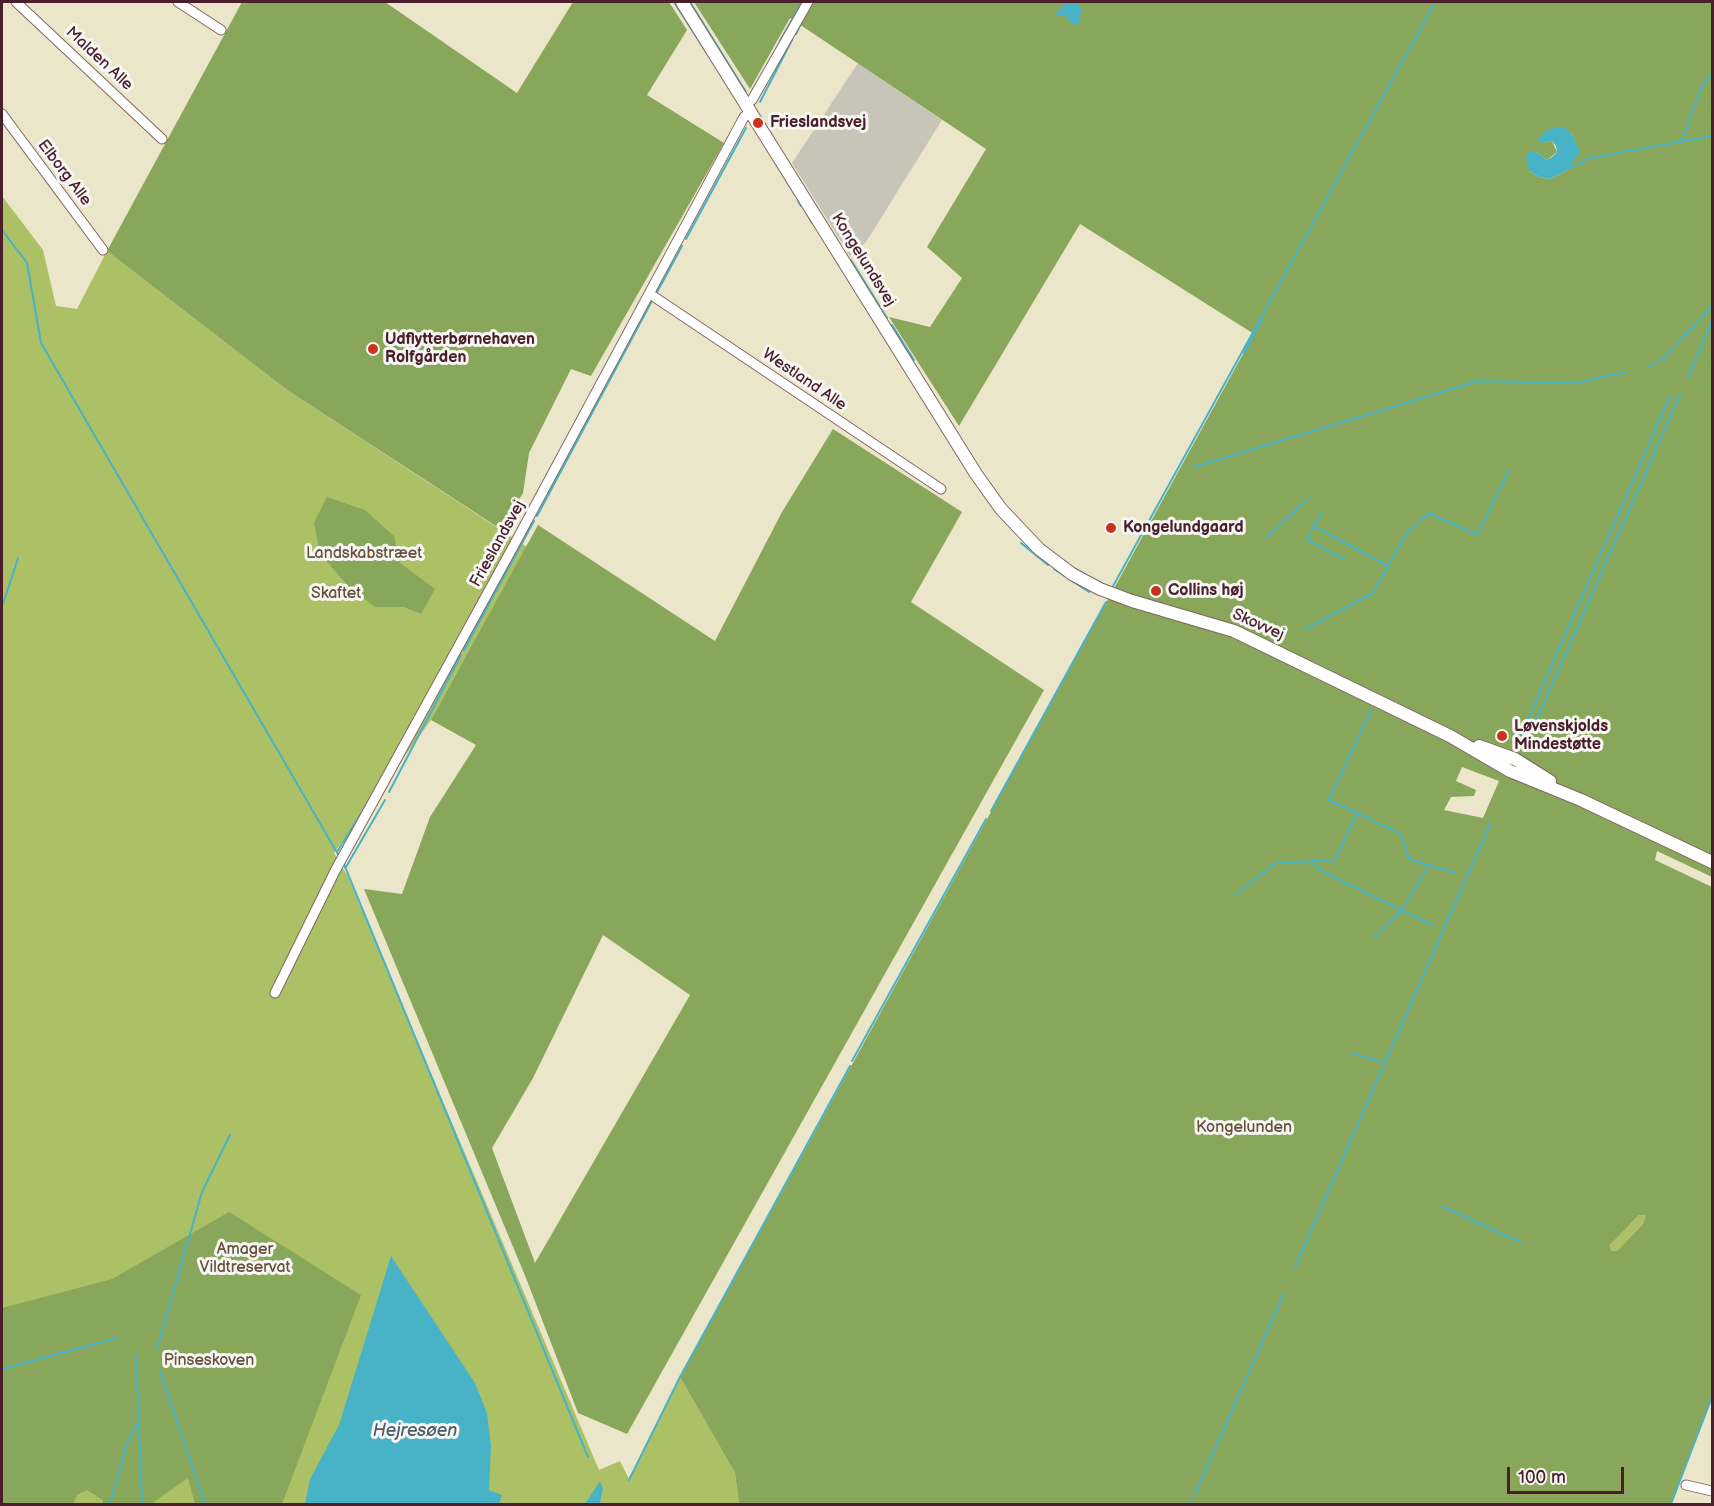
<!DOCTYPE html>
<html>
<head>
<meta charset="utf-8">
<style>
  body { margin:0 }
  #map { position:relative; width:1714px; height:1506px; overflow:hidden; background:#ebe6c9; font-family:"Balsamiq Sans",sans-serif }
  canvas { display:block }
  .frame { position:absolute; inset:0; border:3px solid #4a1f2b; pointer-events:none }
  .scale { position:absolute; left:1507px; top:1467px; width:117px; height:27px; box-sizing:border-box; border:3px solid #4a1f2b; border-top:0; padding-left:8px; font-size:18px; line-height:21px; white-space:nowrap; color:#4a1f2b; -webkit-text-stroke:4px #f6f6f2; paint-order:stroke }
</style>
</head>
<body>
<div id="map">
<canvas width="1714" height="1506"></canvas>
<div class="frame"></div>
<div class="scale">100 m</div>
</div>
<script>
const g = document.querySelector('canvas').getContext('2d');
g.lineJoin = 'round';
function paint(path, color) {
  g.fillStyle = color;
  g.fill(path, 'evenodd');
}
function toPath(rows) {
  const path = new Path2D();
  for (const r of rows) {
    path.moveTo(r[0], r[1]);
    for (let i = 2; i < r.length; i += 2) path.lineTo(r[i], r[i + 1]);
  }
  return path;
}
function strokePath(path, color, width, dash) {
  g.strokeStyle = color;
  g.lineWidth = width;
  g.lineCap = dash ? 'butt' : 'round';
  g.setLineDash(dash || []);
  g.stroke(path);
}
function write(font, color, halo, rows, align = 'center') {
  g.font = font + ' "Balsamiq Sans",sans-serif';
  g.lineWidth = 6;
  g.setLineDash([]);
  g.textBaseline = 'middle';
  g.strokeStyle = halo;
  g.fillStyle = color;
  for (const [text, x, y, turn = 0] of rows) {
    g.save();
    g.translate(x, y);
    g.rotate((+turn || 0) * Math.PI / 180);
    g.textAlign = isNaN(turn) ? turn : align;
    if (halo) g.strokeText(text, 0, 0);
    g.fillText(text, 0, 0);
    g.restore();
  }
}
const industrial = toPath([
  [858,63,942,120,866,242,850,256,792,163]
]);
const green = toPath([
  [2,196,43,250,56,306,77,309,107,251,287,390,527,547,431,720,334,853,348,877,599,1470,620,1461,629,1479,680,1377,735,1473,739,1504,600,1504,603,1489,594,1504,2,1504],
  [1639,1215,1647,1215,1643,1224,1617,1251,1611,1251,1610,1245]
]);
const forest = toPath([
  [242,2,385,2,517,93,573,2,669,2,687,30,647,95,724,143,591,376,571,369,529,453,523,493,502,530,287,390,107,251],
  [694,2,1712,2,1712,877,1657,851,1655,860,1712,887,1712,1397,1671,1504,739,1504,735,1473,680,1377,1254,334,1080,224,959,426,889,317,930,327,962,278,927,247,986,149,790,18,750,89],
  [1572,134,1579,152,1566,171,1550,179,1539,177,1529,171,1535,151,1547,160,1557,152,1552,141,1541,143],
  [1462,767,1499,781,1483,818,1444,810,1451,797,1474,796,1476,790,1456,781],
  [1639,1215,1646,1215,1643,1224,1617,1251,1611,1251,1610,1245],
  [833,429,962,512,911,602,1044,690,627,1434,578,1413,526,1278,364,889,402,894,430,817,476,745,431,720,538,525,715,641,782,512],
  [603,935,690,995,535,1263,492,1148,533,1078],
  [327,497,365,510,394,536,400,563,435,589,421,614,404,607,375,607,350,588,320,554,314,523],
  [229,1212,361,1295,282,1504,195,1504,188,1478,151,1504,103,1504,103,1500,87,1490,77,1495,73,1504,2,1504,2,1308,112,1279]
]);
const water = toPath([
  [1067,2,1075,2,1082,8,1078,26,1070,22,1064,15,1057,16,1056,13],
  [1554,128,1565,128,1572,134,1580,152,1566,171,1550,179,1539,177,1529,171,1526,156,1530,151,1535,151,1547,160,1552,157,1557,152,1556,146,1552,141,1541,143,1538,139,1547,130],
  [391,1256,475,1383,487,1413,491,1446,489,1490,502,1495,499,1504,305,1504,310,1479,339,1425],
  [600,1481,603,1489,600,1504,585,1504]
]);
const stream = toPath([
  [674,2,708,55],
  [690,2,746,92],
  [796,34,804,17],
  [780,41,802,2],
  [760,102,792,40],
  [1681,142,1702,86,1712,74],
  [772,157,795,195],
  [1568,169,1590,158,1712,136],
  [798,201,801,206],
  [806,212,812,223],
  [2,230,27,263,41,343,339,856],
  [686,239,746,128],
  [851,260,887,318],
  [837,262,840,267],
  [656,294,682,246],
  [892,325,914,360],
  [1244,353,1262,319],
  [1648,367,1664,358,1712,306],
  [1688,377,1712,321],
  [1194,467,1478,381,1575,383,1626,372],
  [537,516,653,299],
  [1314,526,1322,512],
  [1267,537,1309,498],
  [1021,543,1048,565],
  [1344,559,1307,540,1314,526,1388,566],
  [1069,565,1085,574],
  [1054,569,1089,592],
  [1112,588,1435,2],
  [2,607,18,558],
  [1305,629,1373,593,1406,534,1429,513,1477,535,1509,470],
  [464,650,534,521],
  [1521,735,1670,396],
  [1524,748,1680,395],
  [389,792,461,655],
  [991,811,1106,602],
  [1357,813,1401,834,1409,859,1455,873],
  [337,852,365,807],
  [1313,861,1316,868,1432,925],
  [343,862,588,1457],
  [346,867,385,800],
  [1236,894,1276,863,1335,860,1357,813,1329,800,1371,710],
  [1374,937,1402,910,1429,865],
  [1353,1054,1380,1061],
  [852,1061,986,819],
  [1442,1206,1522,1243],
  [1295,1267,1490,824],
  [157,1349,202,1192,230,1135],
  [136,1354,142,1504],
  [2,1369,117,1338],
  [160,1371,205,1504],
  [629,1480,680,1377,850,1066],
  [1195,1494,1284,1293],
  [110,1504,127,1443,138,1422],
  [1190,1504,1192,1500],
  [1671,1504,1712,1397]
]);
const minor = toPath([
  [16,2,162,139],
  [178,2,221,30],
  [746,104,752,100,808,2],
  [2,114,103,250],
  [650,294,941,489],
  [275,993,335,871,513,547,744,117,751,112],
  [1686,1485,1712,1491]
]);
const tertiary = toPath([
  [682,2,976,474,1001,509,1039,549,1072,574,1100,589,1132,601,1234,631,1450,736,1510,771,1581,800,1712,862],
  [1479,746,1515,759,1550,781]
]);
const markers = [
  [758,123,6,"#c8321e"],
  [373,349,6,"#c8321e"],
  [1111,528,6,"#c8321e"],
  [1156,591,6,"#c8321e"],
  [1502,736,6,"#c8321e"]
];
const streetNames = [
  ["Malden Alle",99,59,43],
  ["Elborg Alle",64,173,53],
  ["Kongelundsvej",863,260,58],
  ["Westland Alle",804,380,34],
  ["Frieslandsvej",498,544,-61],
  ["Skovvej",1258,625,24]
];
const poiNames = [
  ["Frieslandsvej",770,123],
  ["Udflytterbørnehaven",385,340],
  ["Rolfgården",385,358],
  ["Kongelundgaard",1123,528],
  ["Collins høj",1168,591],
  ["Løvenskjolds",1514,727],
  ["Mindestøtte",1514,745]
];
const parkNames = [
  ["Landskabstræet",364,554],
  ["Skaftet",336,594],
  ["Kongelunden",1244,1128],
  ["Amager",245,1250],
  ["Vildtreservat",245,1268],
  ["Pinseskoven",209,1361]
];
const waterNames = [
  ["Hejresøen",415,1431]
];
paint(industrial, '#c6c5b8');
paint(green, '#acc165');
paint(forest, '#89a75a');
paint(water, '#48b3c6');
strokePath(stream, '#48b3c6', 2);
strokePath(minor, '#826562', 11);
strokePath(tertiary, '#826562', 14);
strokePath(minor, '#fff', 9);
strokePath(tertiary, '#fff', 12);
for (const [x, y, r, color] of markers) {
  const dot = new Path2D();
  dot.arc(x, y, r, 0, 2 * Math.PI);
  g.fillStyle = color;
  g.fill(dot);
  strokePath(dot, '#f6f6f2', 2);
}
write('16px', '#4a1f2b', '#f6f6f2', streetNames);
write('bold 16px', '#4a1f2b', '#f6f6f2', poiNames, 'left');
write('16px', '#67503c', '#f6f6f2', parkNames);
write('italic 18px', '#495a69', '#f6f6f2', waterNames);
</script>
</body>
</html>
